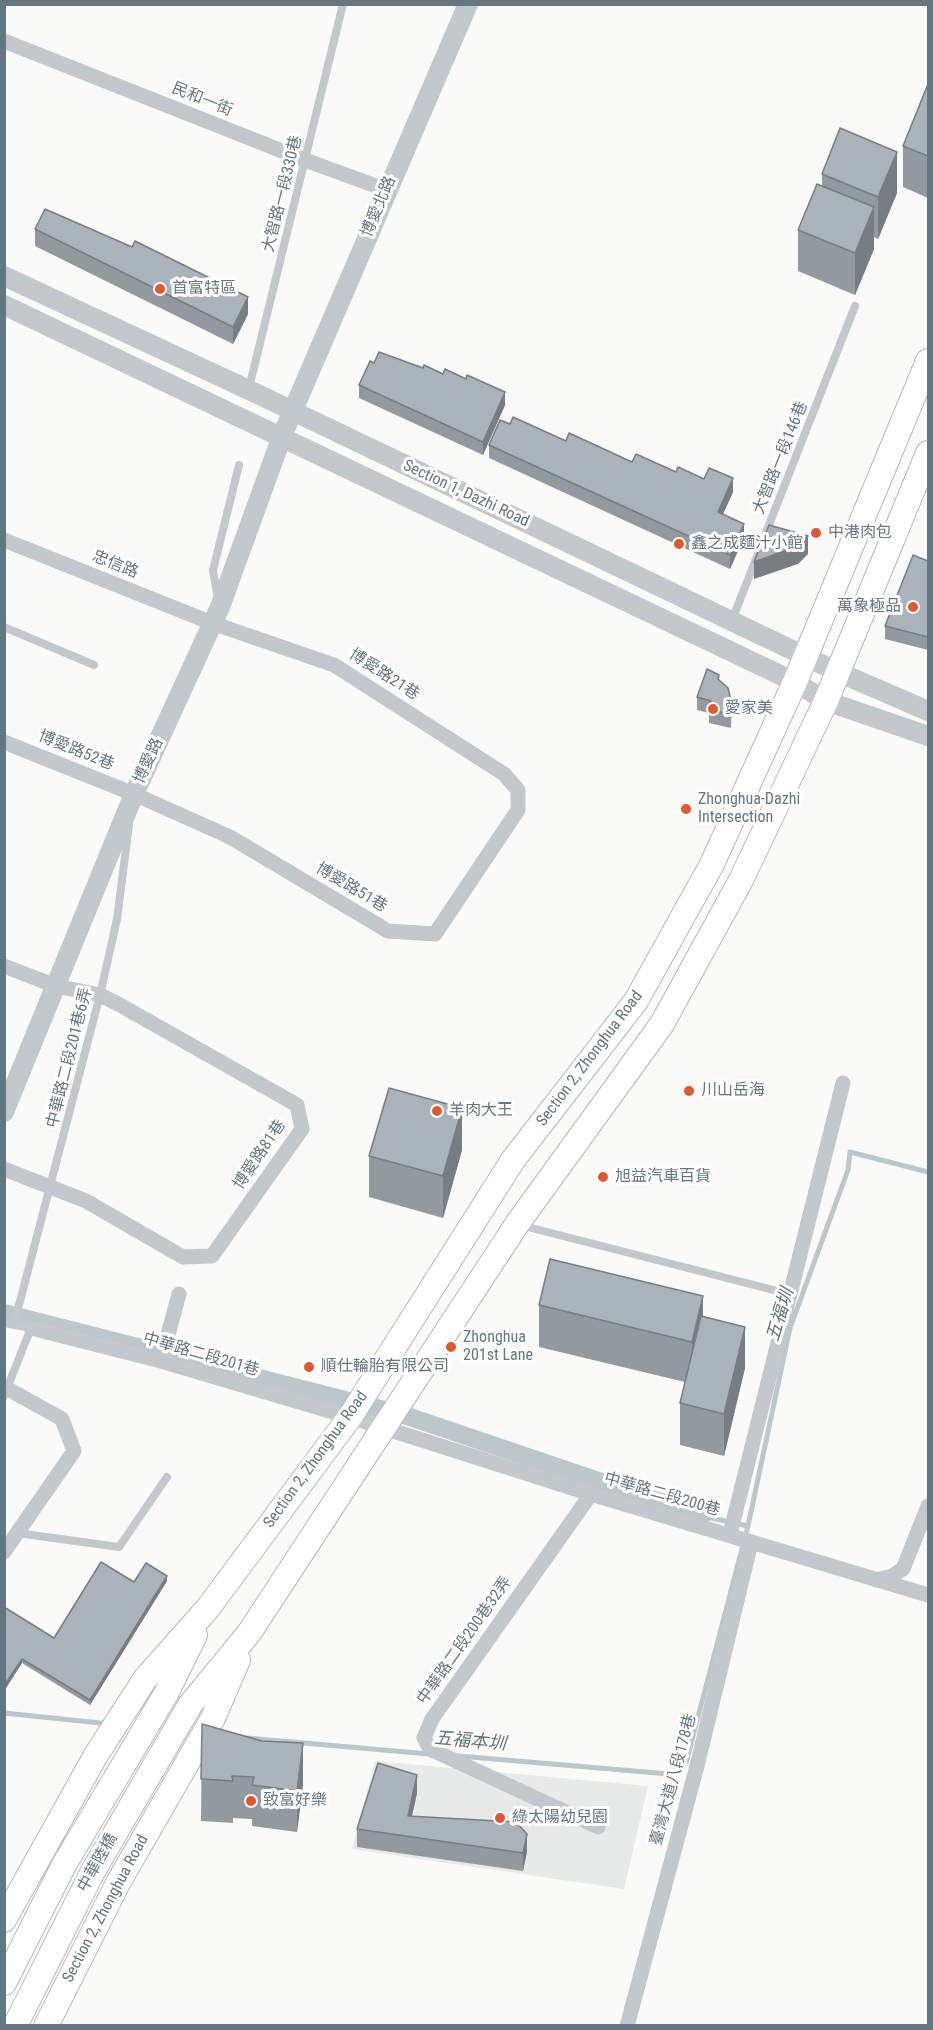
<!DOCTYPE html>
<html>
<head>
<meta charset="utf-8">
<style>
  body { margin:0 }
  #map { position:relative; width:933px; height:2030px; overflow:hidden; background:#fafaf8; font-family:"Roboto Condensed",sans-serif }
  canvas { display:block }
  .frame { position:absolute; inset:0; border:6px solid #657683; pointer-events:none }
</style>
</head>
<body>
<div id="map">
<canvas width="933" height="2030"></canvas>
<div class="frame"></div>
</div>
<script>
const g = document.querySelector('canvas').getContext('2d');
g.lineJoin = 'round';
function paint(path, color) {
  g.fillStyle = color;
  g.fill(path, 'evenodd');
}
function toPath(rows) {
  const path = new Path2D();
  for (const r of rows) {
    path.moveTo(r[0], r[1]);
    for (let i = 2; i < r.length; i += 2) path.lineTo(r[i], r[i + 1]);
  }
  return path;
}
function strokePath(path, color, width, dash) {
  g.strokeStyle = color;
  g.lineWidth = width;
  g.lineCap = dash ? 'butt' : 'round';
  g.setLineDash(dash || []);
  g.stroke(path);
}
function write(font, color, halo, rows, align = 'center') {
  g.font = font + ' "Roboto Condensed","Noto Sans TC",sans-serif';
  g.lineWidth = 6;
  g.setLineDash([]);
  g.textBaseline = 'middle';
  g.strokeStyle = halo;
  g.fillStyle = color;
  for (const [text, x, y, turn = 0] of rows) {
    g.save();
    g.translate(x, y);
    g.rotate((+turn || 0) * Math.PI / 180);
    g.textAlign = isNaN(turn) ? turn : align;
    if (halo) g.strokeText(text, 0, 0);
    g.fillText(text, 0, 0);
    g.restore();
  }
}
const built = toPath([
  [375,1761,648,1786,624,1889,352,1849]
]);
const stream = toPath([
  [702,1516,748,1526,790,1328,848,1170,850,1152,928,1172],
  [4,1713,110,1724],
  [247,1738,429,1754],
  [459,1756,669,1774,686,1763,748,1526]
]);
const canal = toPath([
  [4,1313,404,1415,702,1516]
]);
const service = toPath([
  [249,388,343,4],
  [765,535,855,306],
  [218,599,213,570,239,465],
  [732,620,758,554],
  [4,627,94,665],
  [520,1225,789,1294],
  [4,1323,31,1328,4,1396],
  [14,1324,100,995,117,919,129,825],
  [17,1533,119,1547,167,1477]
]);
const minor = toPath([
  [4,41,305,160,387,190],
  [4,540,212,623,334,665,504,774,518,790,518,810,435,934,388,931,230,837,134,794,4,742],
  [4,966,56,986,100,995,120,1005,297,1105,302,1129,212,1256,183,1257,86,1201,4,1169],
  [31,1328,161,1361,350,1417,591,1494,928,1595],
  [161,1361,179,1294],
  [591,1494,432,1719,424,1738,430,1749,598,1827],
  [730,1534,843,1083],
  [4,1552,74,1451,62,1419,8,1389],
  [876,1580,892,1576,903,1569,928,1506],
  [627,2026,697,1766,751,1543]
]);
const tertiary = toPath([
  [4,276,249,390,838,672,928,711],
  [4,305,795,682,826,701,928,736],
  [4,1112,134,794,220,607,282,436,468,4]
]);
const primary = toPath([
  [4,1920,96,1755,145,1679,208,1608,350,1417,513,1160,636,1001,712,864,795,682,928,361],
  [4,1983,65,1863,167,1692,195,1635],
  [15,2026,92,1873,190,1705,249,1633,517,1224,662,1024,741,880,826,701,928,453],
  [46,2026,118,1883,213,1718,238,1660]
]);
const wall = toPath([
  [928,84,928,198,903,187,903,146],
  [822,174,897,193,878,239,874,237,874,249,855,295,798,271,798,230,822,186],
  [35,229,132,247,248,314,233,344,35,246],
  [374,363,505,405,483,455,359,398,359,385],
  [510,424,632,462,676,472,733,492,723,514,744,537,730,569,489,458,489,445],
  [928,561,928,650,885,639,885,626],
  [719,679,732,704,731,728,709,723,709,713,697,710,697,697],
  [462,1150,443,1218,369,1197,369,1156],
  [539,1305,703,1317,745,1368,724,1456,680,1445,680,1403,685,1382,539,1347],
  [167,1581,90,1705,22,1663,4,1691,4,1607,54,1638,134,1582],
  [202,1724,303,1784,297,1832,252,1826,252,1819,233,1818,233,1823,201,1821],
  [417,1793,412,1816,527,1851,523,1871,357,1847,357,1829]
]);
const shadedWall = toPath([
  [897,152,897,193,878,239,878,197],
  [874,207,874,249,855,295,855,253],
  [248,297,248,314,233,344,233,327],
  [505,392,505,405,483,455,483,442],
  [733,478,733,492,718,525,718,512],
  [744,524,744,537,730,569,730,555],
  [808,536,808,554,798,564,754,579,754,562],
  [462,1108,462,1150,443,1218,443,1176],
  [703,1296,703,1338,692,1384,692,1342],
  [745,1327,745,1368,724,1456,724,1414],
  [167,1576,167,1581,90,1705,90,1700],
  [22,1659,22,1663,4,1691,4,1686],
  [303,1743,303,1784,297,1832,297,1791],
  [417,1775,417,1793,408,1833,408,1816],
  [527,1834,527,1851,523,1871,523,1853]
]);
const building = toPath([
  [928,84,928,156,903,146,928,84],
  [840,128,897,152,878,197,822,174,840,128],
  [817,184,874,207,855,253,798,230,817,184],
  [45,209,132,247,135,241,248,297,233,327,35,229,45,209],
  [379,352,423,368,424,365,443,374,445,369,466,379,467,375,505,392,483,442,359,385,370,361,374,363,379,352],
  [513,417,566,441,569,433,632,462,636,454,676,472,678,467,704,479,709,468,733,478,718,512,744,524,730,555,489,445,500,420,510,424,513,417],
  [769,525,808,536,798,546,754,562,769,525],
  [913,555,928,561,928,637,885,626,913,555],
  [707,669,719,675,718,679,728,688,732,704,731,715,709,709,711,701,697,697,707,669],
  [389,1088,462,1108,443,1176,369,1156,389,1088],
  [550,1259,703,1296,692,1342,539,1305,550,1259],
  [701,1316,745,1327,724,1414,680,1403,701,1316],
  [101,1562,134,1582,146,1563,167,1576,90,1700,22,1659,4,1686,4,1607,54,1638,101,1562],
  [202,1724,262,1741,303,1743,297,1791,252,1785,254,1777,232,1776,233,1781,201,1779,202,1724],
  [378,1763,417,1775,408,1816,516,1822,527,1834,523,1853,357,1829,378,1763]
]);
const markers = [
  [160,289,6,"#e4572e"],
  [816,533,6,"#e4572e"],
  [679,544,6,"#e4572e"],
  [913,607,6,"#e4572e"],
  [713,709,6,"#e4572e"],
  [686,809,6,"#e4572e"],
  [689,1091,6,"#e4572e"],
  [437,1111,6,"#e4572e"],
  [603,1177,6,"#e4572e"],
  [451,1347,6,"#e4572e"],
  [309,1367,6,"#e4572e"],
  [251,1801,6,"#e4572e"],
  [500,1818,6,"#e4572e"]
];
const streetNames = [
  ["民和一街",202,100,22],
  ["大智路一段330巷",283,194,-76],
  ["博愛北路",379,207,-67],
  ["大智路一段146巷",781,458,-68],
  ["Section 1, Dazhi Road",466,494,25],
  ["忠信路",115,565,22],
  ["博愛路21巷",384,675,33],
  ["博愛路52巷",76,751,22],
  ["博愛路",149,761,-65],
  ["博愛路51巷",351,888,31],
  ["中華路二段201巷6弄",70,1058,-76],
  ["Section 2, Zhonghua Road",590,1059,-53],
  ["博愛路81巷",260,1155,-56],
  ["中華路二段201巷",201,1355,16],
  ["Section 2, Zhonghua Road",316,1460,-54],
  ["中華路二段200巷",662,1495,16],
  ["中華路二段200巷32弄",465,1641,-55],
  ["臺灣大道八段178巷",674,1780,-75],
  ["中華陸橋",98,1863,-61],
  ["Section 2, Zhonghua Road",106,1909,-62]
];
const poiNames = [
  ["首富特區",172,289],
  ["中港肉包",828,533],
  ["鑫之成麵汁小館",691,544],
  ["萬象極品",901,607,"right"],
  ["愛家美",725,709],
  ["Zhonghua-Dazhi",698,800],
  ["Intersection",698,818],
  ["川山岳海",701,1091],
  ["羊肉大王",449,1111],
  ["旭益汽車百貨",615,1177],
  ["Zhonghua",463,1338],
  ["201st Lane",463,1356],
  ["順仕輪胎有限公司",321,1367],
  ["致富好樂",263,1801],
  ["綠太陽幼兒園",512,1818]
];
const waterNames = [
  ["五福圳",781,1315,-73],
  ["五福本圳",470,1742,5]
];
paint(built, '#e8e9e9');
strokePath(stream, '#bbc7cb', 5);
strokePath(canal, '#bbc7cb', 18);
strokePath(primary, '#b5babe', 26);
strokePath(service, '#c3c8cc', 8);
strokePath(minor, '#c3c8cc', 15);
strokePath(tertiary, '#c3c8cc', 20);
strokePath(primary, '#fff', 24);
paint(wall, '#929a9f');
paint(shadedWall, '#777d82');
paint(building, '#aab3b9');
strokePath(building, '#777d82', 1.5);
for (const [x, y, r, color] of markers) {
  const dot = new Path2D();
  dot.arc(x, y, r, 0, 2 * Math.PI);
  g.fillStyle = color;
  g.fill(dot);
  strokePath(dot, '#fff', 2);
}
write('16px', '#657683', '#fff', streetNames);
write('16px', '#657683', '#fff', poiNames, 'left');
write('italic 18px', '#60757c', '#fff', waterNames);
</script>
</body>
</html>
